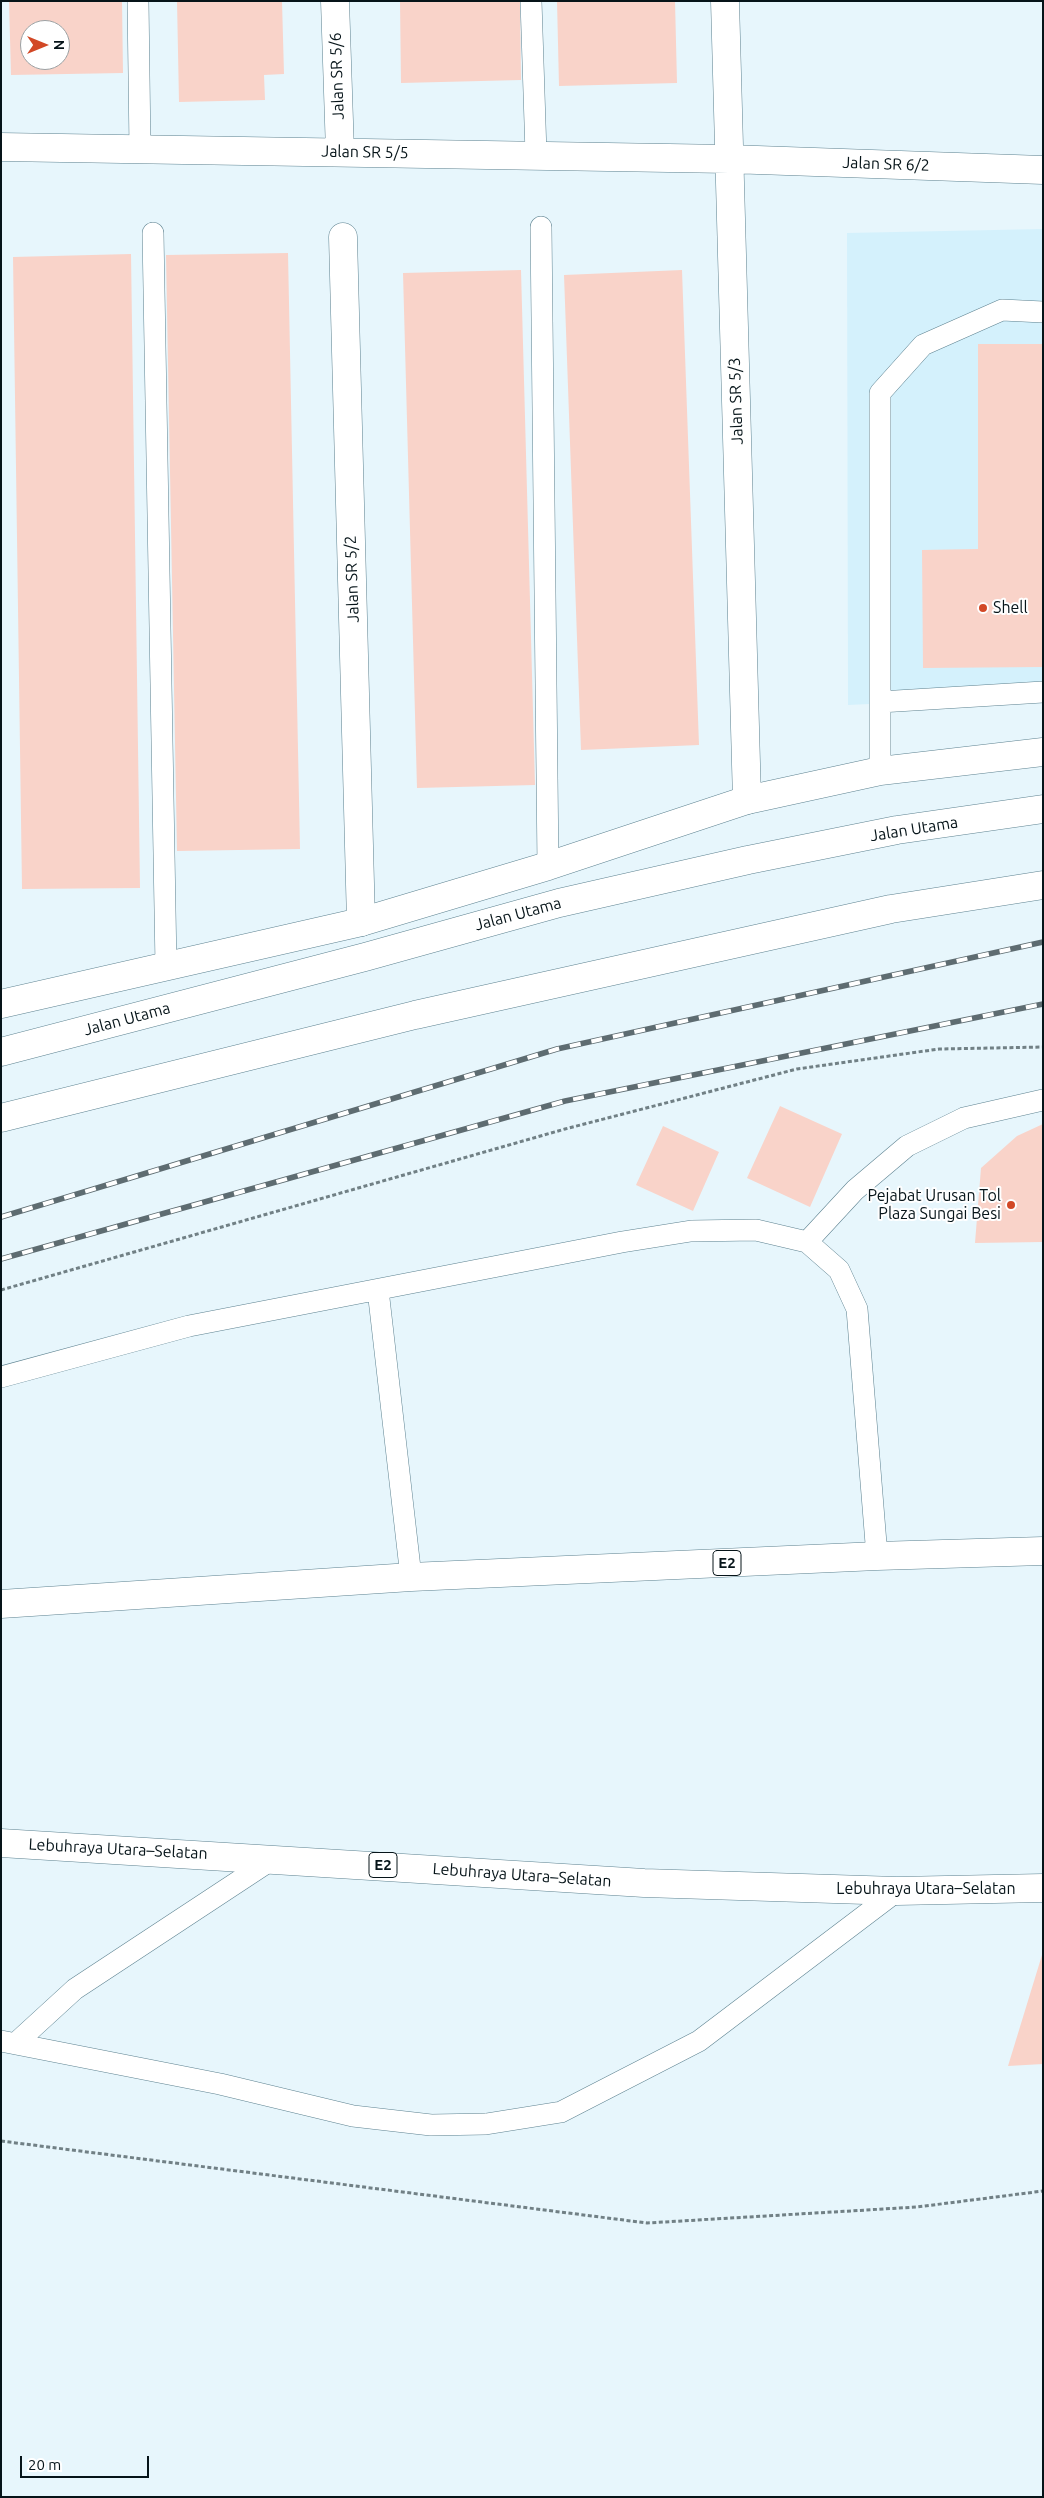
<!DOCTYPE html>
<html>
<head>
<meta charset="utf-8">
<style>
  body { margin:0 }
  #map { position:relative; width:1044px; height:2498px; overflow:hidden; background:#e7f6fc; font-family:Ubuntu,sans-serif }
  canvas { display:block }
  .frame { position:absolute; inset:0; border:2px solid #061419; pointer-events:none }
  .north { position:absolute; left:20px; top:20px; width:50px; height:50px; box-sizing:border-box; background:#fff; border:1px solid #9ba1a3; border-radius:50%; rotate:90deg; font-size:14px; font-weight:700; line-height:20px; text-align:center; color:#061419 }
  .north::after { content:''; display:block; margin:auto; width:18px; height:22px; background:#d24826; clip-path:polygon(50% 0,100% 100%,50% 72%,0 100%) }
  .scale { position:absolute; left:20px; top:2456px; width:129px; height:22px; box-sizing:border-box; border:2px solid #061419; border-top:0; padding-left:6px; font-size:15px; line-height:18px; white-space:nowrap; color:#061419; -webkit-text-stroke:4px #fff; paint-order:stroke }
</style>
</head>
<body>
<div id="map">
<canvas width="1044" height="2498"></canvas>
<div class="frame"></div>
<div class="north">N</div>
<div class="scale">20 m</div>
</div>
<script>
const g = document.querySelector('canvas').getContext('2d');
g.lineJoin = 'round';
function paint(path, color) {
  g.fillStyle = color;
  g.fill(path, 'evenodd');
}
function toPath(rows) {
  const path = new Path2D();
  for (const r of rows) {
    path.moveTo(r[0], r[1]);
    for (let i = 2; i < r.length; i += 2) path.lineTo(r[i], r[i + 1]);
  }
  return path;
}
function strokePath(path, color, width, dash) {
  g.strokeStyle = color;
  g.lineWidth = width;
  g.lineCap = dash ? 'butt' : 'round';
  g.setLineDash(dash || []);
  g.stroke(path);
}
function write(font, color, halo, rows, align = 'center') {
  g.font = font + ' Ubuntu,sans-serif';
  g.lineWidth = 4;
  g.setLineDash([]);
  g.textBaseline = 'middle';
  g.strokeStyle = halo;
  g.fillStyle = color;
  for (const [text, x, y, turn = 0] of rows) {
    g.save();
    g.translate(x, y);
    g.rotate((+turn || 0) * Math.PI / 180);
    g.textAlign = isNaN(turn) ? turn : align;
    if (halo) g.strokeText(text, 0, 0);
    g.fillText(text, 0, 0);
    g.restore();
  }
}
const built = toPath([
  [1043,229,1043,696,848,705,847,233]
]);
const building = toPath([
  [9,1,122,1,123,73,11,75],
  [30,30,60,30,60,60,30,60],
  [177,1,282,1,284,74,264,75,265,100,179,102],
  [400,1,520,1,521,80,401,83],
  [557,1,675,1,677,83,559,86],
  [288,253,300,849,177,851,166,255],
  [131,254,140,888,22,889,13,257],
  [521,270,535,785,417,788,403,273],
  [682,270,699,745,581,750,564,275],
  [978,344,1043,344,1043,667,923,668,922,550,978,549],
  [780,1106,842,1134,810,1207,747,1178],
  [1043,1124,1043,1242,975,1243,981,1168,1017,1136],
  [663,1126,719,1152,693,1211,636,1185],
  [1042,1955,1043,2064,1008,2066]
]);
const path = toPath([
  [1,1290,565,1129,797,1069,939,1049,1043,1047],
  [1,2141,647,2223,917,2207,1043,2191]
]);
const service = toPath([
  [138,1,140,149],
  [531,1,536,154],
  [541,227,548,866],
  [153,233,166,966],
  [880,702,1043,692],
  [880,771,880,393,923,345,1002,310,1043,312],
  [807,1242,855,1190,907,1146,964,1118,1043,1100],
  [378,1290,411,1577],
  [1,1377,189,1326,622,1242,691,1231,756,1230,807,1242,839,1270,857,1309,877,1556],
  [1,2041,220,2084,353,2116,431,2125,486,2124,561,2112,699,2041,897,1891],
  [16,2043,75,1989,274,1858]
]);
const minor = toPath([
  [335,1,340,152],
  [725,1,747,800],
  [1,147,729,159,1043,170],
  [343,237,361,922]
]);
const tertiary = toPath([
  [1,1004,361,922,548,866,747,800,880,771,1043,752],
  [1,1052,365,957,559,903,748,860,897,830,1043,809],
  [1,1118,415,1015,891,909,1043,885]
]);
const motorway = toPath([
  [1,1604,411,1577,877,1556,1043,1551],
  [1,1843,644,1883,897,1891,1043,1888]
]);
const rail = toPath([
  [1,1217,557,1049,1043,942],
  [1,1259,565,1101,1043,1004]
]);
const markers = [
  [983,608,5,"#d24826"],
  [1011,1205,5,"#d24826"]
];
const shields = [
  [727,1563,28],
  [383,1865,28]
];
const shieldNames = [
  ["E2",727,1563],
  ["E2",383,1865]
];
const streetNames = [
  ["Jalan SR 5/6",337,76,-92],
  ["Jalan SR 5/5",365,152,1],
  ["Jalan SR 6/2",886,164,2],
  ["Jalan SR 5/3",736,401,-92],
  ["Jalan SR 5/2",352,579,-92],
  ["Jalan Utama",914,829,-9],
  ["Jalan Utama",518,914,-15],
  ["Jalan Utama",127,1019,-15],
  ["Lebuhraya Utara–Selatan",118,1849,3],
  ["Lebuhraya Utara–Selatan",522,1875,4],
  ["Lebuhraya Utara–Selatan",926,1889]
];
const poiNames = [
  ["Shell",993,608],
  ["Pejabat Urusan Tol",1001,1196,"right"],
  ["Plaza Sungai Besi",1001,1214,"right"]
];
paint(built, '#d4f1fc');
paint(building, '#f9d3c9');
strokePath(service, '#5d8290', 22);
strokePath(minor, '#5d8290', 29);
strokePath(tertiary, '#5d8290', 29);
strokePath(motorway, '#5d8290', 29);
strokePath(path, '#718085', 3, [4, 2.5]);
strokePath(service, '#fff', 21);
strokePath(minor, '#fff', 28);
strokePath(tertiary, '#fff', 28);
strokePath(motorway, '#fff', 28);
strokePath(rail, '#5e6c71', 5.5);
strokePath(rail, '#fff', 4, [11]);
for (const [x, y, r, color] of markers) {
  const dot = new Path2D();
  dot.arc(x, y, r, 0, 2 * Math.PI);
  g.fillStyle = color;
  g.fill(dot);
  strokePath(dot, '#fff', 2);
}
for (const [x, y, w] of shields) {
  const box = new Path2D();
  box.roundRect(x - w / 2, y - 12.5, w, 25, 4);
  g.fillStyle = '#fff';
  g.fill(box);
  strokePath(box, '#061419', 1);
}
write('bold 15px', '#061419', null, shieldNames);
write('16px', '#061419', '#fff', streetNames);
write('16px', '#061419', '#fff', poiNames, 'left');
</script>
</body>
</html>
